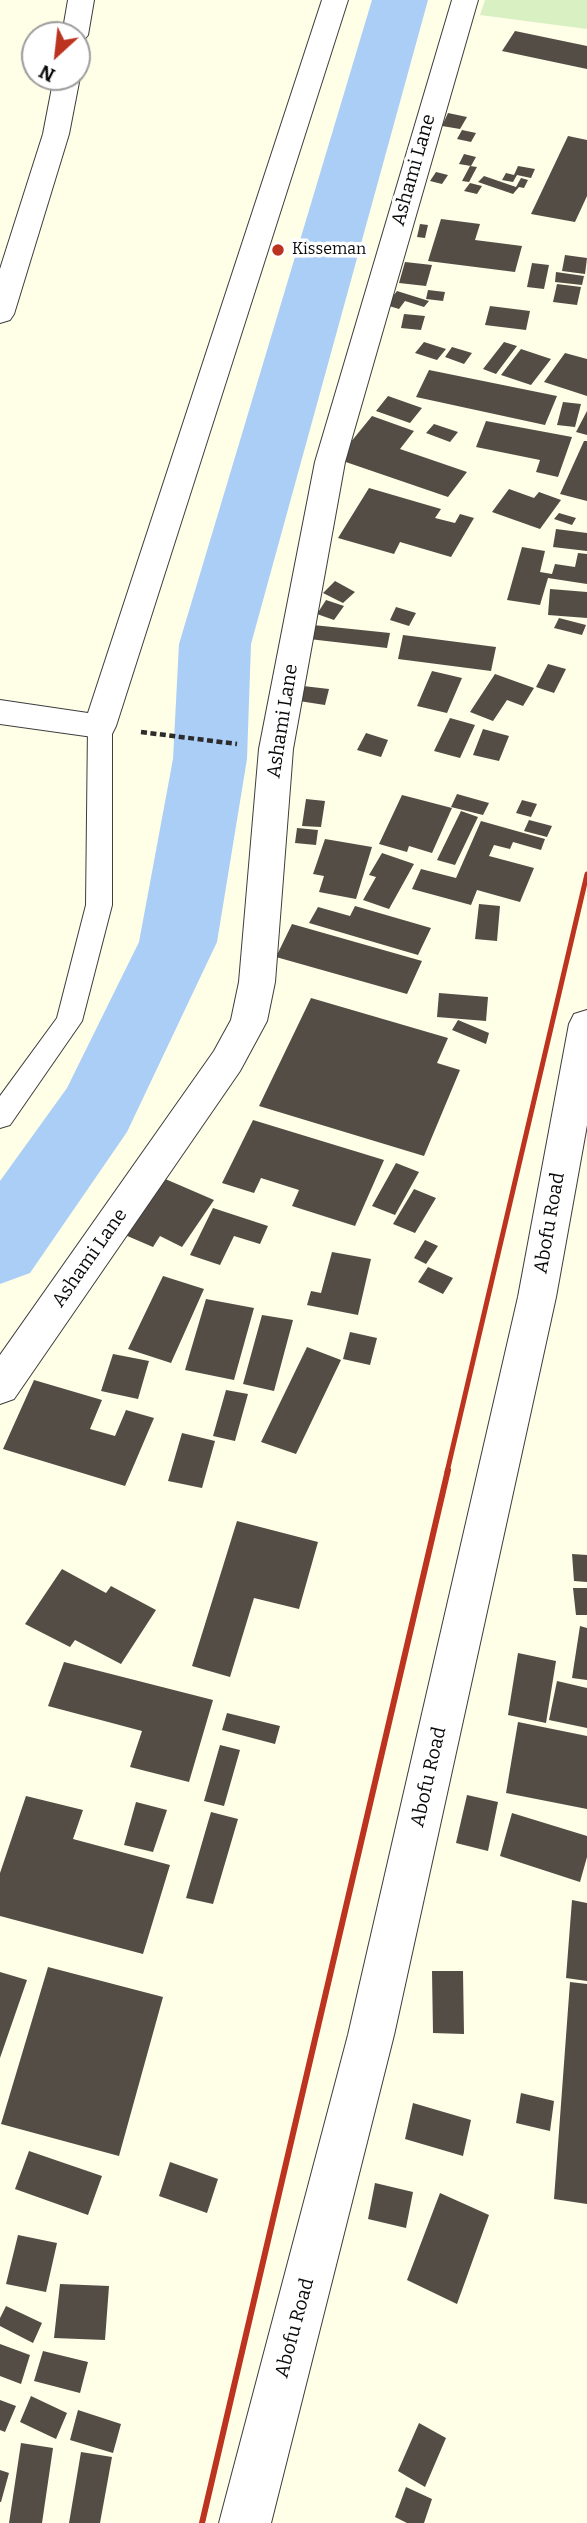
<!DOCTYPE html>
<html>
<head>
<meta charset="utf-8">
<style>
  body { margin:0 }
  #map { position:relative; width:587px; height:2523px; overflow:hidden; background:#fffee7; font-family:Bitter,serif }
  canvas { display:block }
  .north { position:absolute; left:21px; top:21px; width:70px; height:70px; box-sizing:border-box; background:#fff; border:2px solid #9d9d9d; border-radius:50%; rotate:207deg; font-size:19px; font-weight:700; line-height:28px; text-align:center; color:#0a0a0a }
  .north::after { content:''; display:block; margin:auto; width:24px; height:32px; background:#bc3320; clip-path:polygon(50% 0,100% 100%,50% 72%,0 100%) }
</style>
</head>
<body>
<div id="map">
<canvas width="587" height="2523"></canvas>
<div class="north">N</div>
</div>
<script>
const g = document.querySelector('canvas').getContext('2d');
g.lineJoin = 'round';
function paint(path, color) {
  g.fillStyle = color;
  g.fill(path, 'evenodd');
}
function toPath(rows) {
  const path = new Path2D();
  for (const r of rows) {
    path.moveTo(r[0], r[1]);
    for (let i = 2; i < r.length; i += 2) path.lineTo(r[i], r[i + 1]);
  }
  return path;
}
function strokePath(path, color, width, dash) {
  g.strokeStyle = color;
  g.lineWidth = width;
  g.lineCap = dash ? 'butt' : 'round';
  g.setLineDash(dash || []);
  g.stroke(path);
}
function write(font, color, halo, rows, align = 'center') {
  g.font = font + ' Bitter,serif';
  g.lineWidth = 7;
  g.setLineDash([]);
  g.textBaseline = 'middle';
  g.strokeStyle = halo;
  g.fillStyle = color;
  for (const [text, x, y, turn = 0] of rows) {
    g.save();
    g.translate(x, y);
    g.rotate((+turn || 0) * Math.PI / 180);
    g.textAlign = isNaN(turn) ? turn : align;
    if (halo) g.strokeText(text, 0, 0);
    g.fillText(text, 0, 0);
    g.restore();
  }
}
const pitch = toPath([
  [485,0,587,0,587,29,480,15]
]);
const river = toPath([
  [372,0,428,0,251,644,247,759,217,942,127,1132,30,1273,0,1284,0,1181,67,1088,139,942,173,759,179,644,372,0]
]);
const building = toPath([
  [515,31,587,46,587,69,502,51],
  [448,113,467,117,460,129,442,126],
  [462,130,476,133,471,142,457,139],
  [568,136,587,140,587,196,575,222,531,214],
  [464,154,476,157,471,166,459,164],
  [470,166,477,167,469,182,462,181],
  [518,166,535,169,531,178,517,175,513,182,502,180,506,173,514,175],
  [436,172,448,175,442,184,430,181],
  [484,176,516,187,521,178,528,180,524,188,519,187,513,194,478,182],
  [470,183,482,186,477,194,464,191],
  [441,219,480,224,475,240,522,246,515,272,428,261],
  [420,224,428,225,425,238,417,237],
  [565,255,587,258,585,274,562,271],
  [405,262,432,265,426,286,399,283],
  [532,263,549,265,544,289,527,287],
  [556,272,584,276,582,285,555,282],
  [557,284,581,287,577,305,553,302],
  [428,290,445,292,443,301,426,299],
  [397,291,429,301,424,307,405,301,399,309,386,305],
  [490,306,530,311,526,330,485,325],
  [404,314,425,316,421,330,401,328],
  [424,342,446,349,437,360,415,353],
  [504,342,517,346,496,374,483,369],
  [452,347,472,353,464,364,445,357],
  [521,349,551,359,531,385,501,375],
  [565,353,587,359,587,396,544,382],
  [429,370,557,396,545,425,416,397],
  [388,396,422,408,410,423,376,411],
  [563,402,581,404,575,427,557,425],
  [587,411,587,435,576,432],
  [372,416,414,431,400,449,467,472,448,497,337,459],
  [486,421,572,437,558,477,536,472,540,460,476,447],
  [434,424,458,432,450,442,426,433],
  [584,441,587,441,587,501,560,494],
  [369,488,441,509,435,518,455,523,460,514,474,518,451,557,400,542,394,554,338,538],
  [509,489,534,498,539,492,561,500,540,529,492,512],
  [559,513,576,518,572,525,554,519],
  [556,529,587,533,587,551,553,547],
  [522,547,545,551,540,572,552,574,555,564,575,567,578,553,587,554,587,584,548,578,540,605,507,600],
  [335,581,355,592,343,603,323,593],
  [550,589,587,592,587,618,548,615],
  [326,600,344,606,334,620,317,614],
  [396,607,416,613,409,626,390,620],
  [559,618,586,625,582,635,554,628],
  [313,625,390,633,387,648,309,639],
  [403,635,496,647,491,671,398,659],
  [548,664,566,669,554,693,536,687],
  [432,671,462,678,447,713,417,706],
  [495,674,534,688,523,706,507,700,493,721,470,712],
  [303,686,329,689,325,705,299,701],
  [450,718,475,725,460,758,434,751],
  [483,729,509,736,499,761,473,755],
  [366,733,388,740,381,757,357,750],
  [457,794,489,803,483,815,451,807],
  [402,795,452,808,432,853,409,846,407,852,379,844],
  [306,799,325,801,321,827,302,826],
  [522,800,537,804,531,817,516,813],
  [461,811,478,817,455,865,437,860],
  [529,820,552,826,547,837,524,831],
  [481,821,545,839,541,850,513,842,510,849,494,845,489,856,534,868,520,902,477,890,471,905,412,889,421,869,456,878],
  [297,828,318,830,316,845,295,843],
  [325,839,372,847,356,899,319,892,324,876,313,874],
  [382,853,414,864,389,909,363,900,376,877,369,875],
  [479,904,500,906,497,941,475,939],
  [355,906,431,928,418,955,309,923,318,907,350,916],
  [292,924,422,961,407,994,276,957],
  [439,993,488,997,486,1021,437,1017],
  [311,998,448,1038,437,1063,460,1070,424,1156,259,1106],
  [458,1020,489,1033,486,1044,452,1030],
  [253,1120,384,1160,355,1226,292,1206,299,1190,261,1178,254,1193,222,1183],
  [396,1163,419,1172,395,1215,372,1206],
  [163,1178,214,1200,182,1247,160,1236,153,1247,125,1235],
  [414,1189,436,1198,415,1233,393,1224],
  [213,1208,268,1226,260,1244,234,1236,220,1265,190,1255],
  [425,1240,438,1246,426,1264,414,1258],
  [332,1252,371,1259,358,1315,307,1305,311,1291,321,1293],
  [428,1267,453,1278,443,1294,418,1282],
  [163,1276,204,1289,171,1363,128,1349],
  [206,1299,254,1308,234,1380,185,1370],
  [262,1315,293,1320,274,1391,243,1384],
  [350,1332,377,1338,370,1365,343,1359],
  [307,1347,341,1360,296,1454,261,1442],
  [113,1354,149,1361,138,1399,101,1391],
  [34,1380,102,1400,90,1429,115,1436,126,1410,154,1418,125,1486,3,1449],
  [226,1390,248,1394,235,1441,213,1436],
  [182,1433,215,1441,202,1488,168,1481],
  [237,1521,318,1542,299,1609,254,1598,230,1677,192,1666],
  [572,1554,587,1555,587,1582,574,1581],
  [62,1569,106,1593,111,1586,156,1610,121,1664,75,1640,70,1647,25,1624],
  [573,1588,587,1588,587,1615,576,1615],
  [580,1626,587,1628,587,1680,572,1678],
  [518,1653,556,1661,546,1723,508,1715],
  [64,1662,213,1700,189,1782,130,1767,142,1731,48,1706],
  [557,1681,587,1688,587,1728,549,1720],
  [227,1713,280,1726,275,1744,222,1730],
  [518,1722,587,1736,587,1809,506,1793],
  [220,1745,240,1750,224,1806,204,1801],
  [467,1795,498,1802,488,1851,456,1843],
  [26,1796,83,1810,73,1839,170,1865,143,1954,0,1916,0,1873],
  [136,1802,167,1810,153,1852,124,1845],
  [211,1812,238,1819,213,1904,186,1898],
  [512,1813,587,1836,587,1857,580,1882,500,1856],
  [572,1900,587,1903,587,1981,566,1978],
  [48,1967,163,1997,119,2156,1,2124],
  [432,1971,463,1971,464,2034,433,2033],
  [0,1972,27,1980,0,2058],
  [570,1982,587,1984,587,2204,554,2199],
  [521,2093,554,2101,550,2131,516,2123],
  [413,2103,471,2120,463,2156,405,2139],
  [29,2151,102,2176,88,2215,15,2189],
  [170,2162,218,2179,207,2213,159,2196],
  [375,2183,413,2192,406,2228,368,2219],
  [440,2193,489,2215,457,2304,407,2280],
  [18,2235,57,2243,46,2292,6,2284],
  [60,2284,109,2286,105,2340,54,2338],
  [6,2306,42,2323,33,2343,0,2326,0,2318],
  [0,2344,30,2355,21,2384,0,2376],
  [43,2351,88,2362,80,2393,34,2381],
  [31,2396,67,2413,56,2439,20,2422],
  [0,2400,16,2406,5,2432,0,2430],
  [78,2410,121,2424,113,2453,70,2440],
  [419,2423,446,2438,425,2487,398,2471],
  [21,2443,53,2448,42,2523,9,2523],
  [81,2452,112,2457,100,2523,69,2523],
  [0,2470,9,2473,1,2502,0,2502],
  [406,2487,432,2499,424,2523,407,2523,395,2517]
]);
const path = toPath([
  [141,732,237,744]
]);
const service = toPath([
  [100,717,108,720,112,726,112,905,82,1021,10,1125,0,1128,0,1096,57,1018,86,905,88,726,92,720,100,717]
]);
const minor = toPath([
  [322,0,348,0,116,726,112,734,100,738,0,724,0,700,88,713,322,0],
  [452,0,478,0,345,462,293,749,275,982,267,1021,240,1071,14,1399,0,1404,0,1355,214,1051,231,1020,239,982,259,749,315,462,452,0],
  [587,1010,587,1125,556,1297,394,2035,271,2523,219,2523,348,2035,518,1297,569,1024,574,1014,587,1010]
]);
const tertiary = toPath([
  [68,0,94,0,88,35,84,40,77,42,77,35,62,35,68,0],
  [77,73,80,77,69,134,14,314,10,320,0,323,0,269,43,134,54,77,77,77,77,73]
]);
const railFar1 = toPath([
  [447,1472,587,874]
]);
const rail = toPath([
  [202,2523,448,1470]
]);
const markers = [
  [278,250,7,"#bc3320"]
];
const farPoinames = [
  ["Kisseman",292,250]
];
const streetNames = [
  ["Ashami Lane",414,170,-74],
  ["Ashami Lane",283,721,-81],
  ["Abofu Road",550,1223,-80],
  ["Ashami Lane",90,1258,-55],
  ["Abofu Road",429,1777,-77],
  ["Abofu Road",295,2328,-75]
];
paint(pitch, '#d9f0c3');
paint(river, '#abcef7');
paint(building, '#534d46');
strokePath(service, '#3d3d3d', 2);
strokePath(minor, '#3d3d3d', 2);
strokePath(tertiary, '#3d3d3d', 2);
strokePath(path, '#2c2c2c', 4.5, [6, 3.5]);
paint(service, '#fff');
paint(minor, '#fff');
paint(tertiary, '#fff');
strokePath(railFar1, '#bc3320', 5);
strokePath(rail, '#bc3320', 6);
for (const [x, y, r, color] of markers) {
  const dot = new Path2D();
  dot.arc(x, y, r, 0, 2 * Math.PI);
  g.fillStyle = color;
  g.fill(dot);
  strokePath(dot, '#fff', 2.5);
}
write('16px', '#0a0a0a', '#fff', farPoinames, 'left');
write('19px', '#0a0a0a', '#fff', streetNames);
</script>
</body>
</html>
